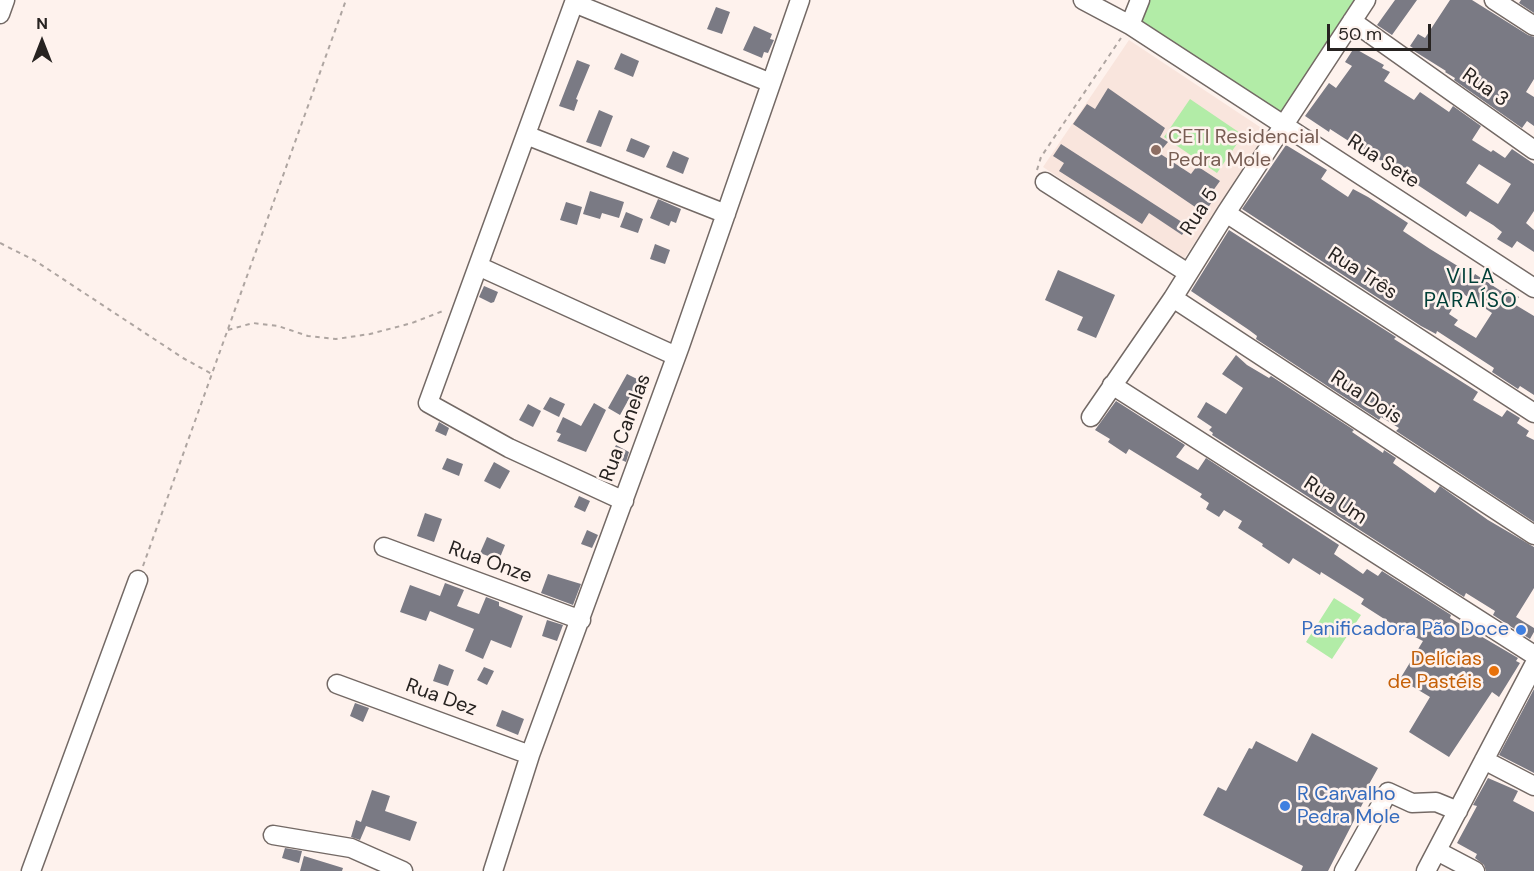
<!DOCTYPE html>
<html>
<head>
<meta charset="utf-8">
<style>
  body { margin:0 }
  #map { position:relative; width:1534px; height:871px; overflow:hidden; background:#fef2ed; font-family:"DM Sans",sans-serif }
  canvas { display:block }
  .north { position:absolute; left:12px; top:12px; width:60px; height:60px; -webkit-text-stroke:4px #fef2ed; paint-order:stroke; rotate:0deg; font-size:16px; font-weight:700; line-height:24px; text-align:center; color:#272321 }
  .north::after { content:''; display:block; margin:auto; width:21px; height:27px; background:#272321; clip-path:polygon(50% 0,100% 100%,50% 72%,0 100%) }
  .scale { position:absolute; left:1327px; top:24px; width:104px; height:27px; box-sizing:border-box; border:3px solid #272321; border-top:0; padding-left:8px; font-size:18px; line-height:21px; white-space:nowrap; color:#272321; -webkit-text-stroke:4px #fef2ed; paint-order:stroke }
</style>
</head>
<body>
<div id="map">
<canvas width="1534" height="871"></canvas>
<div class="north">N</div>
<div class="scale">50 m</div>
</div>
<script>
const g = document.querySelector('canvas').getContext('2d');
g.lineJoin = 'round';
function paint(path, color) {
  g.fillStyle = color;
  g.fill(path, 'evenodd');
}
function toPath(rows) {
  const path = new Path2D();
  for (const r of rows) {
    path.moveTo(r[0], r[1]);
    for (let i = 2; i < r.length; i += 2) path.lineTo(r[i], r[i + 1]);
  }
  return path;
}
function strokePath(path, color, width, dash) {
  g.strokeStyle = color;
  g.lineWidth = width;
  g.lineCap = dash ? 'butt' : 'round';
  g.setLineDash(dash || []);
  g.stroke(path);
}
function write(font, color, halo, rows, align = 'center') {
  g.font = font + ' "DM Sans",sans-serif';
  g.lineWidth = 5;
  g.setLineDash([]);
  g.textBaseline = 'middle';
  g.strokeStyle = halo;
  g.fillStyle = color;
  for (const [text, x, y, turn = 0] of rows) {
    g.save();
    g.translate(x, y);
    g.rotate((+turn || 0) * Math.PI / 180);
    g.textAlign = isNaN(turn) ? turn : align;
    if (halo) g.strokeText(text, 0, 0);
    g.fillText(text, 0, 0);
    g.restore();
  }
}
const built = toPath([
  [1129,40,1269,133,1183,260,1043,167]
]);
const green = toPath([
  [1148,0,1361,0,1283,118,1139,23],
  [1190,99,1243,135,1217,173,1164,137],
  [1334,598,1361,615,1332,659,1306,642]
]);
const building = toPath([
  [1395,0,1417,0,1392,35,1377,25],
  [1450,0,1472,0,1528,35,1534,37,1534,79,1526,92,1534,97,1534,126,1527,121,1522,128,1454,80,1455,78,1445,72,1446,71,1414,51,1416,50,1410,46,1418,34,1425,38],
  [1521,0,1534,0,1534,13,1519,3],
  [716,7,730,12,722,34,707,29],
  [754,26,772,34,770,39,774,40,768,53,764,52,762,58,743,50],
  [1354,48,1384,65,1382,68,1390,72,1384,81,1414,100,1420,92,1449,112,1453,106,1481,126,1472,140,1491,152,1493,150,1505,158,1512,149,1534,164,1534,211,1526,223,1534,230,1534,252,1517,241,1512,248,1497,239,1502,232,1493,225,1470,211,1466,217,1362,148,1361,149,1330,129,1329,132,1305,116,1329,83,1336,88,1352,66,1345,62],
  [1479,164,1511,184,1498,204,1466,183],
  [621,53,639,61,633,77,614,69],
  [577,60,590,65,576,99,578,100,574,111,559,106],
  [1108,88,1165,128,1160,137,1168,142,1159,153,1191,174,1197,166,1220,181,1207,199,1212,202,1204,213,1073,124,1087,104,1095,109],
  [599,110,613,116,601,147,586,142],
  [631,138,650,146,644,158,626,151],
  [1061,144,1188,226,1182,235,1149,213,1142,224,1059,171,1064,163,1053,156],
  [1286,145,1327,170,1321,179,1348,197,1353,189,1368,197,1408,223,1403,231,1430,249,1474,276,1475,274,1504,293,1506,289,1519,297,1514,304,1534,316,1534,395,1520,386,1518,389,1492,372,1494,368,1437,331,1436,334,1421,326,1242,209],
  [1462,293,1492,313,1476,338,1454,325,1458,320,1449,314],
  [673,151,689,158,683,174,666,167],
  [590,191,624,202,619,218,602,213,600,219,583,214],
  [658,199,681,209,676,223,671,221,669,226,650,218],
  [566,202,582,207,577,225,560,220],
  [626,212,643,219,638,233,620,227],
  [1229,230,1396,337,1394,339,1478,392,1473,400,1502,417,1507,410,1520,418,1517,423,1529,431,1526,436,1534,440,1534,522,1396,431,1399,428,1381,417,1379,420,1256,339,1257,336,1249,330,1191,291],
  [655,244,670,250,665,264,650,259],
  [1058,270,1115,295,1096,338,1077,330,1083,317,1045,300],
  [484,286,498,292,494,302,491,303,479,297],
  [1236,355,1247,365,1269,378,1271,376,1354,430,1352,432,1383,453,1384,450,1396,458,1393,463,1435,493,1440,486,1488,520,1534,547,1534,588,1516,617,1534,628,1534,632,1530,639,1493,615,1495,611,1466,593,1464,597,1212,435,1213,433,1209,430,1212,427,1197,417,1206,402,1226,414,1243,388,1222,374],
  [627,374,645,383,636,401,630,397,620,415,608,408],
  [550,397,565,404,559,417,543,409],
  [1116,401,1185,445,1176,457,1198,470,1206,458,1339,545,1334,554,1363,574,1367,569,1378,576,1382,571,1451,615,1450,618,1518,658,1516,661,1520,663,1499,697,1492,692,1449,757,1409,732,1430,697,1400,679,1423,641,1403,631,1361,604,1364,599,1321,572,1320,575,1293,558,1289,564,1262,546,1263,544,1238,528,1242,521,1224,510,1219,517,1206,509,1209,503,1200,497,1202,494,1129,449,1126,454,1108,442,1110,439,1095,430],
  [594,403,606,410,586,452,557,441,561,434,556,432,563,417,581,426],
  [528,404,541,411,533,427,519,420],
  [439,422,449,428,446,436,435,431],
  [616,445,629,452,626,462,611,455],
  [447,458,463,464,459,476,442,469],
  [494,462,510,471,500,489,484,481],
  [579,496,590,501,585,512,574,507],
  [425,513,442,519,434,542,417,536],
  [587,530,598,535,592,548,581,544],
  [487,537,505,545,499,560,480,553],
  [548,574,581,584,573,605,541,593],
  [445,583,464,590,457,606,479,614,486,597,499,602,499,606,523,616,511,648,491,640,483,659,465,651,474,629,430,611,426,621,400,612,410,585,440,596],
  [547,620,563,625,557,641,542,636],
  [439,664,454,670,448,686,433,681],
  [484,667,494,671,487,685,477,680],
  [1534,689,1534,773,1499,755],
  [355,703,369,708,363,722,350,716],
  [502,710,524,719,518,735,496,726],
  [1312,733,1378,768,1363,795,1366,797,1328,871,1301,871,1303,866,1203,815,1218,787,1226,791,1249,748,1252,749,1256,741,1297,762],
  [1488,778,1518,791,1513,801,1534,812,1534,871,1486,871,1484,865,1475,858,1477,854,1457,843,1477,806,1473,805],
  [372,790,390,796,385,811,417,822,410,841,366,826,360,840,351,837,356,820,361,822],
  [285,848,302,851,299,863,282,858],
  [304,856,343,868,342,871,300,871]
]);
const path = toPath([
  [1037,170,1041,157,1121,38],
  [0,243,34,260,183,358,212,374],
  [228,330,253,323,278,326,308,336,336,339,370,334,412,323,443,311],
  [143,566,346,0]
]);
const minor = toPath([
  [575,0,428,403,509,448,624,501],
  [1083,0,1130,25,1534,288],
  [1494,0,1534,26],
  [574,3,771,83],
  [0,14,5,0],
  [1352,21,1534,150],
  [1130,25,1140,0],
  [526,135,726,214],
  [1045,182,1188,273],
  [1226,213,1534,413],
  [478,266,676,356],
  [1173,298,1534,535],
  [1112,385,1534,655],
  [1091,417,1173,298,1226,213,1366,0],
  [384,547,581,620],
  [337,684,530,755],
  [1484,760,1534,786],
  [273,835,351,848,403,871],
  [1437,851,1475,871],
  [31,871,138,580],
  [493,871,530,755,680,346,800,0],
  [1344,871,1388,792,1412,803,1436,802,1458,811],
  [1426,871,1534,665]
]);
const markers = [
  [1156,150,6,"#8d6e63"],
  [1521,630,6,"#3f7fe0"],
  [1494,671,6,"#e8710a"],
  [1285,806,6,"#3f7fe0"]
];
const streetNames = [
  ["Rua 3",1485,88,35],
  ["Rua Sete",1383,162,33],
  ["Rua 5",1200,212,-57],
  ["Rua Três",1362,274,33],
  ["Rua Dois",1366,398,33],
  ["Rua Canelas",626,428,-70],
  ["Rua Um",1335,501,33],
  ["Rua Onze",490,563,20],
  ["Rua Dez",441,698,20]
];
const educationNames = [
  ["CETI Residencial",1168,138],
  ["Pedra Mole",1168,161]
];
const shopNames = [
  ["Panificadora Pão Doce",1509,630],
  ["R Carvalho",1297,795,"left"],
  ["Pedra Mole",1297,818,"left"]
];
const foodNames = [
  ["Delícias",1482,660],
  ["de Pastéis",1482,683]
];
const neighbourhoodNames = [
  ["VILA",1471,277],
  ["PARAÍSO",1471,301]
];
paint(built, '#f9e5dd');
paint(green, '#b2eca7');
paint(building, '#7a7a84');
strokePath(minor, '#736965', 21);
strokePath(path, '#aea5a1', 2, [4.5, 4.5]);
strokePath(minor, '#fff', 18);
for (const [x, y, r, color] of markers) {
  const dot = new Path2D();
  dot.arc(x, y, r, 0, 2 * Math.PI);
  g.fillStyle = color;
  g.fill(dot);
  strokePath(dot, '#fef2ed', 2);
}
write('20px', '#272321', '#fef2ed', streetNames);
write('20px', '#785e54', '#fef2ed', educationNames, 'left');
write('20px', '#366cbe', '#fef2ed', shopNames, 'right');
write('20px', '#c56008', '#fef2ed', foodNames, 'right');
g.letterSpacing = '1.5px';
write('21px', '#003f37', '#fef2ed', neighbourhoodNames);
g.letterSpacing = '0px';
</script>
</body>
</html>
